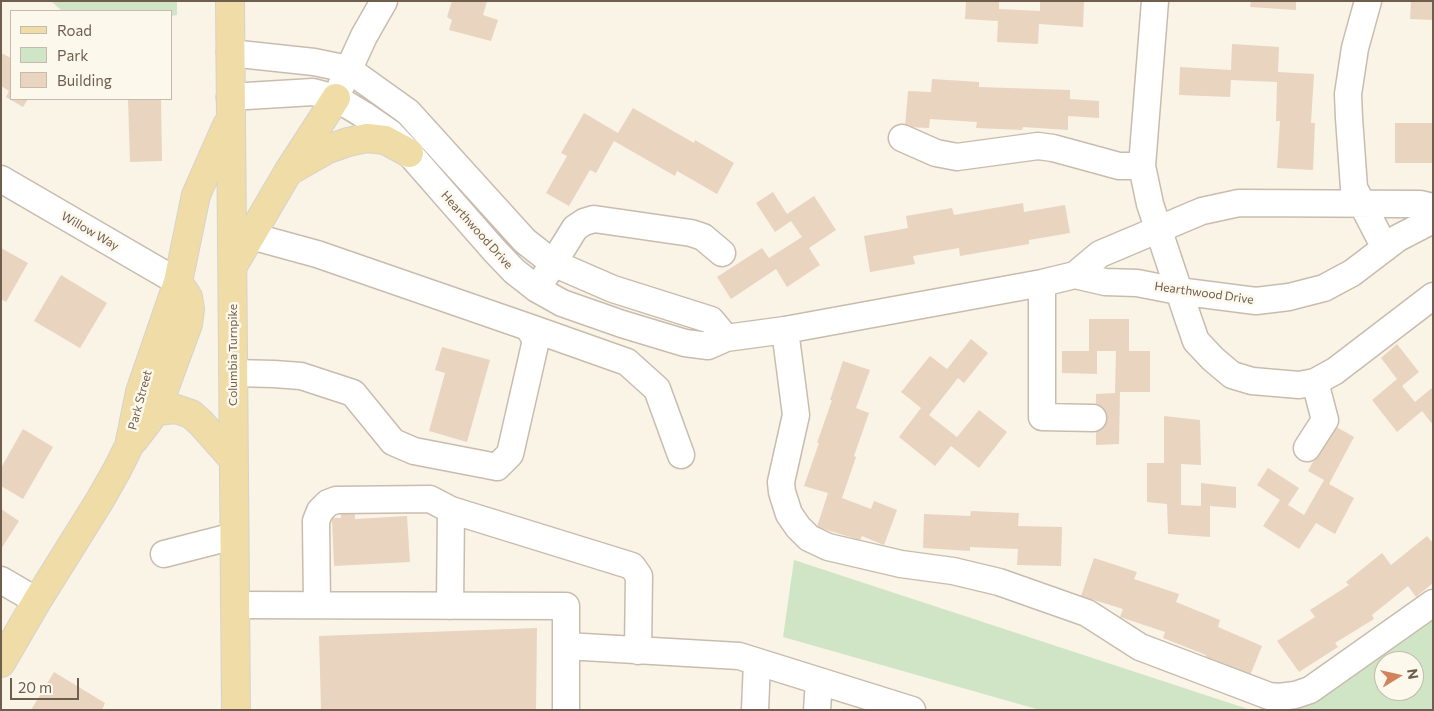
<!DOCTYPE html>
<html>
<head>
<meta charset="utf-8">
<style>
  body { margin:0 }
  #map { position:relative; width:1434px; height:711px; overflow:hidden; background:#f9f4e6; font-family:Commissioner,sans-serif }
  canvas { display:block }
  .frame { position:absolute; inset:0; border:2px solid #6f5d4e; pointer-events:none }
  .legend { position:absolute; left:10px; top:10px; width:162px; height:90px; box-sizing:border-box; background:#fcf8ec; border:1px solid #c4baad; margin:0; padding:6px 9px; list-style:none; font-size:15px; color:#6f5d4e }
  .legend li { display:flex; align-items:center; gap:10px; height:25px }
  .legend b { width:25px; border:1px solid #c4baad }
  .north { position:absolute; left:1374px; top:651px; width:50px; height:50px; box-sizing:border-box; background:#fcf8ec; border:1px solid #c4baad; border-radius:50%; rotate:81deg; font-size:14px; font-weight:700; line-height:20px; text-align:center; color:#6f5d4e }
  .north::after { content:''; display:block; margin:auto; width:18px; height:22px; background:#d3835b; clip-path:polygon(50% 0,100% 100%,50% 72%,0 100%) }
  .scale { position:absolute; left:10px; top:678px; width:69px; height:22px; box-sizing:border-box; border:2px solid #6f5d4e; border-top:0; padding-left:6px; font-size:15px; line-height:18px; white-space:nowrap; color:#6f5d4e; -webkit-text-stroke:4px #fcf8ec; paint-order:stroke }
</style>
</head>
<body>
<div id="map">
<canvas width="1434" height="711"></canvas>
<div class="frame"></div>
<ul class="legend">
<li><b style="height:6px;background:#efdca7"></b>Road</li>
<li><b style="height:14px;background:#cfe5c6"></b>Park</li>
<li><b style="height:14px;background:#e9d4bf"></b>Building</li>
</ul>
<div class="north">N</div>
<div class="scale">20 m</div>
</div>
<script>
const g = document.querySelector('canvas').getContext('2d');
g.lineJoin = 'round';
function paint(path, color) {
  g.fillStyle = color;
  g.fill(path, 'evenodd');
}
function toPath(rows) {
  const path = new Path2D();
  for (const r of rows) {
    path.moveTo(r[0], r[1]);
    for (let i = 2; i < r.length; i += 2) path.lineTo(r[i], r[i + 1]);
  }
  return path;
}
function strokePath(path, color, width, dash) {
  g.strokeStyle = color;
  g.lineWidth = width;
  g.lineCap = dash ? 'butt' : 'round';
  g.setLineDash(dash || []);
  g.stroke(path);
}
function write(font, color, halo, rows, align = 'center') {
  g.font = font + ' Commissioner,sans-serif';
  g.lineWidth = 5;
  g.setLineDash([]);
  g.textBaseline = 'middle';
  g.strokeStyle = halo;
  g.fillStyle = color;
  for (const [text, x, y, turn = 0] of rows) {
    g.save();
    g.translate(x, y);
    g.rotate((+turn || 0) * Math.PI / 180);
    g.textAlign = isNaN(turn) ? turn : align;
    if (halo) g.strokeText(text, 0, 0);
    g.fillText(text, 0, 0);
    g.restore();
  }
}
const green = toPath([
  [51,1,177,1,177,15,171,16,171,11,62,11],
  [794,560,1251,710,1040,710,783,637],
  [1433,612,1433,710,1295,710],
  [1384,661,1414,661,1414,691,1384,691]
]);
const building = toPath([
  [452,1,487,1,483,15,498,20,491,41,449,30,452,20,447,17],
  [966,1,999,1,999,9,1040,11,1040,1,1084,1,1083,27,1039,24,1038,44,997,42,998,21,965,19],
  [1251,1,1296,1,1296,10,1250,7],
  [1411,1,1433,1,1433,20,1410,19],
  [1232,44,1279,47,1278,72,1314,74,1311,123,1315,123,1313,170,1277,168,1280,121,1276,121,1277,82,1231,80,1230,97,1179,95,1180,67,1231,70],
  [1,53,11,58,11,99,28,99,23,107,6,97,9,91,1,86],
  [932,79,979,82,979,87,1070,90,1070,99,1099,101,1099,118,1068,116,1068,130,1023,127,1022,130,976,128,977,122,930,119,929,128,905,127,908,91,931,92],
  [128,99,161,99,162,161,130,162],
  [633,108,694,143,695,140,734,163,717,194,677,171,675,176,614,141,596,173,590,170,569,206,546,193,567,156,561,153,584,113,618,133],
  [1395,123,1433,123,1433,163,1395,163],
  [773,192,787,214,814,196,836,230,809,248,820,265,787,287,776,269,731,299,717,277,762,248,769,258,802,237,791,221,775,232,756,203],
  [1023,203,1024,212,1065,205,1070,233,1029,240,1029,244,960,256,959,248,913,256,915,264,870,272,864,236,908,228,906,216,952,208,954,215],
  [1,248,28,263,6,302,1,299],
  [61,275,107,303,80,348,34,321],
  [1089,319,1129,319,1129,351,1150,351,1150,392,1120,392,1119,444,1096,445,1096,394,1115,393,1116,351,1097,351,1097,374,1062,373,1062,351,1089,351],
  [971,339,988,353,964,383,958,378,929,415,957,437,979,410,1007,432,979,468,951,446,935,466,899,437,921,408,901,392,930,356,947,369],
  [1397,344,1419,372,1402,386,1415,402,1433,387,1433,425,1422,411,1397,432,1372,400,1397,379,1381,358],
  [442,347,490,360,467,442,429,431,445,373,435,370],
  [843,361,870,370,856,408,869,413,854,456,856,457,842,498,871,509,874,501,897,510,884,545,862,536,860,540,817,527,828,493,804,486,819,443,817,443,832,400,830,400],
  [1164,416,1200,420,1201,465,1181,464,1181,505,1201,506,1201,483,1236,487,1236,508,1210,506,1210,537,1168,534,1167,504,1147,502,1147,463,1164,463],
  [1333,425,1354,437,1329,484,1354,498,1335,534,1316,523,1299,549,1263,526,1280,500,1257,485,1268,468,1299,488,1288,505,1304,515,1324,480,1308,471],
  [23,429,53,447,23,499,1,486,1,468],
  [341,502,354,502,355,519,407,516,410,562,334,566,332,518,341,518],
  [1,509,19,521,1,549],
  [971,511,1019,513,1018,526,1062,527,1061,566,1017,565,1018,549,970,547,970,551,923,548,924,514,970,516],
  [1427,536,1433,543,1433,583,1416,597,1408,586,1372,615,1374,619,1335,643,1338,647,1299,672,1277,641,1315,617,1310,610,1349,585,1346,582,1382,553,1391,565],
  [1094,558,1137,572,1134,579,1179,594,1176,602,1220,620,1218,627,1262,646,1249,678,1205,658,1206,655,1163,638,1165,632,1120,617,1123,609,1081,596],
  [537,628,536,710,321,710,319,636],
  [54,672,105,703,102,710,31,710]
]);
const minor = toPath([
  [1155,1,1142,166,1150,204,1188,318,1196,341,1213,359,1232,375,1252,381,1299,385,1315,382,1335,371,1433,296],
  [1368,1,1355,48,1348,94,1349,118,1354,188,1385,248],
  [230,53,314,62,348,69,408,112,525,241,553,263,613,289,711,320,726,338],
  [341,86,364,36,384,1],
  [230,97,313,92,336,98,364,115,390,133,409,153,494,250,514,271,537,289,562,303,622,324,685,343,708,346,726,338,785,330,1042,283,1075,275,1100,254,1202,211,1239,203,1420,204,1433,207],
  [902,138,936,153,957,157,1038,146,1053,148,1119,166,1142,166],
  [1,179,178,282],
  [1075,275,1105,282,1137,283,1178,291,1256,301,1289,297,1324,288,1352,273,1398,238,1433,220],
  [544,278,575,228,584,222,594,219,691,233,703,237,722,253],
  [1042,283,1042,417,1093,418],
  [528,327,627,362,657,389,681,455],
  [785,330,796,415,781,482,782,492,789,514,798,527,809,538,828,547,901,564,953,571,999,582,1087,613,1140,647,1269,696,1279,697,1295,695,1310,690,1433,603],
  [233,373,274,374,301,376,353,393,393,442,414,451,497,467,510,454,536,340,528,327,317,254,251,236],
  [1307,448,1325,420,1315,382],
  [164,554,234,536],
  [1,580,37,601],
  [235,605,566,606,566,646,739,656,912,710],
  [317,605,316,521,320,511,328,503,336,500,430,499,451,510],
  [450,606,451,510,632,566,639,576,638,651],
  [566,646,566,710],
  [755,710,757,662],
  [817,710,819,681]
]);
const major = toPath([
  [230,1,236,710],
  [291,170,328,149,348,142,367,138,385,140,409,153],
  [233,266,288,172,336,98],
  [156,411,176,409,191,414,201,423,233,459],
  [133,441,156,411,188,324,190,309,188,297,178,282],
  [1,663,37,601,100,500,117,470,129,446,140,392,178,282,196,195,227,125]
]);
const streetNames = [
  ["Hearthwood Drive",477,230,48],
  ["Willow Way",90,231,30],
  ["Hearthwood Drive",1204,293,8],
  ["Columbia Turnpike",233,355,-90],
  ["Park Street",140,400,-75]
];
paint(green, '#cfe5c6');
paint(building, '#e9d4bf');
strokePath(minor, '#c9bcae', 29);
strokePath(major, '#d7d2cd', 30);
strokePath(minor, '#fff', 26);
strokePath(major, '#efdca7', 28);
write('12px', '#6f5d4e', '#fcf8ec', streetNames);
</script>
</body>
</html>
